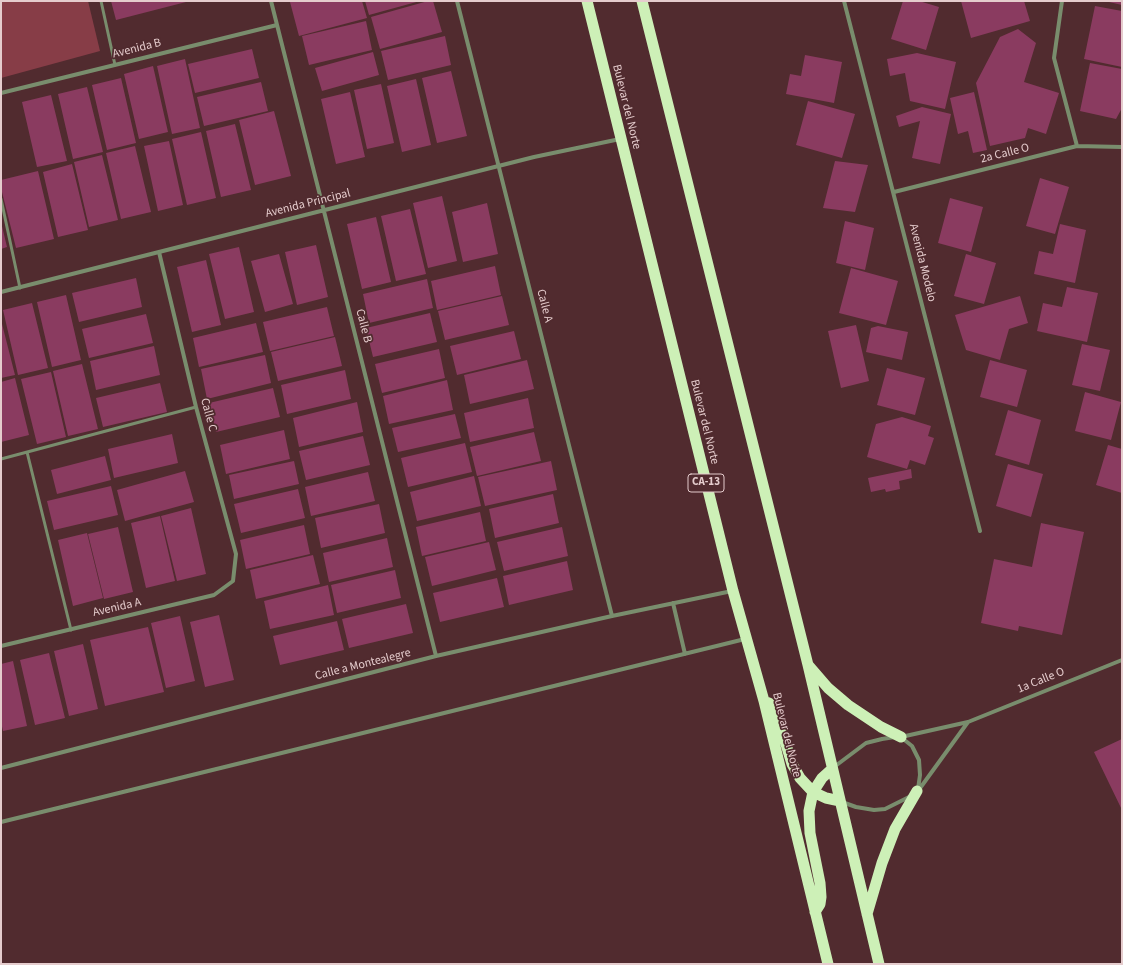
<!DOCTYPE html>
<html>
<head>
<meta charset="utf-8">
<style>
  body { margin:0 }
  #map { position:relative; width:1123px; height:965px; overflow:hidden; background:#512b2f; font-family:"Source Sans 3",sans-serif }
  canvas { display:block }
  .frame { position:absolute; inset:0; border:2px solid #e5cccd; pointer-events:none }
</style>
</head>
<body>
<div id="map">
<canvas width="1123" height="965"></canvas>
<div class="frame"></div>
</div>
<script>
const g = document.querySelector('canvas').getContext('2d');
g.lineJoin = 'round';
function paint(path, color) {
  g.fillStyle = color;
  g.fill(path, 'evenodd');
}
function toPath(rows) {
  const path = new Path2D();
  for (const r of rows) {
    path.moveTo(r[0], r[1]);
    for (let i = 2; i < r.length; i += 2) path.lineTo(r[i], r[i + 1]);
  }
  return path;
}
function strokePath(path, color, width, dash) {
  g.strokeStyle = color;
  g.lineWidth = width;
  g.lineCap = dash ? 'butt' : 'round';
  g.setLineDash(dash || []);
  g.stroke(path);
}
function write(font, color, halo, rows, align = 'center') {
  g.font = font + ' "Source Sans 3",sans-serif';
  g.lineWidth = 3.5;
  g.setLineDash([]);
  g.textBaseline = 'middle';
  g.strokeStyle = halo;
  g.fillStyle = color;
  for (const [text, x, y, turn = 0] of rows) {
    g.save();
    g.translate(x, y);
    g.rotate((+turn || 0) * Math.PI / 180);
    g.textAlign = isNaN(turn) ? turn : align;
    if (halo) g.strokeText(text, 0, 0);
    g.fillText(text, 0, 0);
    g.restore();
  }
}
const green = toPath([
  [1,1,88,1,100,51,1,78]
]);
const building = toPath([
  [111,1,186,1,186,2,116,20],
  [294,1,362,1,367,18,299,36,290,2],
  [365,1,420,1,369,15],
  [428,1,433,1,442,32,380,49,371,17],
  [903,1,919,1,939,7,926,50,891,39],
  [961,1,1024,1,1030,21,971,38],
  [1109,1,1122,1,1122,5,1109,2],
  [1095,6,1122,11,1122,67,1084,59],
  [366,21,372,50,309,65,302,36],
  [1018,29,1036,43,1024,82,1059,93,1046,134,1028,128,1025,138,990,146,976,83,1000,37],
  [445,36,451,65,388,80,381,51],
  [252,49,259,78,195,93,188,64],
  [373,52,379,75,322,91,315,68],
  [917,53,956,62,945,109,910,101,905,73,890,76,887,59],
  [805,55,842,62,834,103,786,94,790,74,801,76],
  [185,59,200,128,172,134,157,66],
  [1090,63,1122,69,1122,108,1116,119,1080,111],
  [153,66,168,132,139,139,124,74],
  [451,71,467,136,437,143,422,78],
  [121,78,136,143,107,150,92,85],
  [416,79,431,145,402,152,387,86],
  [261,82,268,111,204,126,197,97],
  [381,84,394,143,367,149,354,90],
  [87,87,103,152,73,159,58,94],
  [350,92,365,157,336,164,321,99],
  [974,92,987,150,973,153,968,131,958,134,950,98],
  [51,95,67,161,37,167,22,102],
  [808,101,855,114,842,158,796,145],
  [922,107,951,114,940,164,912,158,920,121,899,127,896,116],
  [274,111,291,176,255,185,239,120],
  [235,124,251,190,221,197,206,131],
  [201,132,216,198,187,205,172,139],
  [169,141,183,205,158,211,144,146],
  [135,146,151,212,121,219,106,153],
  [102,155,118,220,89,227,74,162],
  [835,161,868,165,855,212,823,208],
  [72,164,88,230,58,237,43,172],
  [38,171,54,239,16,248,1,188,1,180],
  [1040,178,1069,187,1055,234,1026,226],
  [442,196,457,261,428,268,413,203],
  [950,198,983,207,971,252,938,243],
  [487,203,498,254,463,262,452,212],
  [410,209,426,274,396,281,381,216],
  [376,217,391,282,362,289,347,224],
  [845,221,874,228,865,270,836,263],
  [1,222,7,247,1,249],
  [1060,224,1086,230,1075,283,1034,274,1039,251,1053,254],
  [316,245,328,297,297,305,285,252],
  [239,247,254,312,225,319,209,254],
  [279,254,293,304,265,312,251,261],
  [966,254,996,263,984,304,954,296],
  [206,260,221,325,192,332,177,267],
  [495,266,501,295,437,310,431,281],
  [851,268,898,281,886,325,839,313],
  [136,278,142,307,79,322,72,293],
  [427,279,433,308,369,323,363,294],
  [1067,287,1098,293,1087,342,1037,331,1043,303,1062,307],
  [66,295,81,360,52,367,37,302],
  [502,296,509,325,445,340,438,311],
  [1020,296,1028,323,1009,329,1000,360,966,350,955,315],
  [32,303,48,368,18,375,3,310],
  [327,307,334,336,270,351,263,322],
  [430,313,437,342,373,357,366,328],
  [146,314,153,343,89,358,82,329],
  [1,320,15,375,1,378],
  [256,323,263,352,199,367,193,338],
  [856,325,869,381,841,388,828,331],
  [878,326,908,332,902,360,866,352,871,328],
  [514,331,521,359,457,375,450,346],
  [335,337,342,366,278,381,271,352],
  [1082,344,1110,350,1100,391,1072,385],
  [154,346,160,375,96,390,90,361],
  [439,349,445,378,382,393,375,364],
  [265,355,271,383,207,399,201,369],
  [527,360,534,389,470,404,464,375],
  [990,360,1027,370,1017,407,980,397],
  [82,364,98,429,68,436,53,371],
  [887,368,925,378,915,415,877,405],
  [345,370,351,399,287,414,281,385],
  [51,372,66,437,37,444,21,379],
  [15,378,29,435,1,442,1,382],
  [447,380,453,410,389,424,383,396],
  [160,383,167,412,103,427,96,398],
  [273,388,280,417,216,432,209,403],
  [1085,392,1121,402,1111,440,1075,431],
  [528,398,534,428,470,442,464,413],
  [357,402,363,432,299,447,293,418],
  [1008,410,1041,420,1029,465,995,455],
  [455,414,461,438,398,452,392,428],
  [902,417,931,426,928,436,934,438,925,465,910,460,907,469,867,457,876,424],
  [284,430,290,459,226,474,220,445],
  [534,432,541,461,477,476,470,447],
  [172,434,178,463,114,478,108,449],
  [363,436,370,465,306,480,299,451],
  [465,443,472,472,408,487,401,458],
  [1108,445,1122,449,1122,493,1096,485],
  [105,456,111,480,57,494,51,470],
  [294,461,299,484,234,499,229,475],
  [551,461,557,490,485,506,478,477],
  [1008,464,1043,474,1031,517,996,506],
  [911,469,912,478,899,481,900,489,886,492,885,489,871,492,868,478],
  [185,471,194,502,125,521,117,490],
  [368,472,375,501,311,516,305,487],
  [474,476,481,506,417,521,410,492],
  [111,486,118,515,54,530,47,501],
  [298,489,305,518,241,533,234,504],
  [553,494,559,523,495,538,489,509],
  [379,504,385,533,321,548,315,518],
  [191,508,206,574,177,581,161,516],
  [480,512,486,541,422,556,416,527],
  [160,516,175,581,146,588,131,523],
  [1041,523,1084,532,1062,635,1019,626,1018,631,981,623,994,559,1032,567],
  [304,525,310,554,246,569,240,540],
  [118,527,133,592,104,599,88,534],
  [562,527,568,556,504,571,497,542],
  [87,533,103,598,73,606,58,540],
  [387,538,393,567,329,582,323,553],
  [489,542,496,570,432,586,425,557],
  [313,555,320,584,256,599,250,570],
  [567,561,573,590,509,605,503,576],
  [395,570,401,598,337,613,331,585],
  [497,578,504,607,440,622,433,593],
  [328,585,334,615,270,629,264,601],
  [406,604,413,633,349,648,342,619],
  [219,615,234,680,205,687,190,622],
  [180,616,195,681,166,688,151,623],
  [337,621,344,650,280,665,273,636],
  [148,627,164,692,105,706,90,640],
  [83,644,98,709,69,716,54,651],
  [49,653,65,718,35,725,20,660],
  [13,661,27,726,3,731,1,722,1,664],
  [1122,739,1122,810,1094,752]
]);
const service = toPath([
  [101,1,115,65],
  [1,199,20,288],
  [27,452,71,630],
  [1,459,196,407]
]);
const minor = toPath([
  [271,1,436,656],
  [457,1,612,616],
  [844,1,980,531],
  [1062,1,1054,58,1077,146],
  [1,93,277,25],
  [894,192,1077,146,1122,147],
  [1,292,534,157,620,139],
  [673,603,685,654],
  [1,646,214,595,233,581,236,554,196,407,159,252],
  [901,737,968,722,1122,660],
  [902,738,912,746,919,760,920,775,918,789],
  [834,767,866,743,882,739,895,737],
  [1,768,436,656,612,616,732,591],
  [918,791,968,722],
  [842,802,856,807,874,810,885,809,909,797],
  [1,822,745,639]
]);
const trunk = toPath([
  [587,1,733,591,764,701,828,964],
  [642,1,808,665,879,964],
  [809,666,828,688,848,705,881,727,901,737],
  [764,701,774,705,792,764,800,778,813,792,826,798,840,801],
  [815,912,820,904,821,897,820,883,810,833,809,811,813,792,822,778,832,769],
  [867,914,882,863,895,829,917,791]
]);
const shields = [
  [706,483,36]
];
const shieldNames = [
  ["CA-13",706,483]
];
const streetNames = [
  ["Avenida B",137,49,-14],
  ["Bulevar del Norte",626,107,76],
  ["2a Calle O",1005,154,-14],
  ["Avenida Principal",308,204,-14],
  ["Avenida Modelo",922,263,76],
  ["Calle A",544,306,76],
  ["Calle B",363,326,76],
  ["Calle C",208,415,75],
  ["Bulevar del Norte",704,422,76],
  ["Avenida A",117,608,-13],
  ["Calle a Montealegre",363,665,-14],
  ["1a Calle O",1041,681,-22],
  ["Bulevar del Norte",786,735,76]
];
paint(green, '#873d47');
paint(building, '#8a3b60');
strokePath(service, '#798d6d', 3);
strokePath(minor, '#798d6d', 4);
strokePath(trunk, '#cdf0b7', 11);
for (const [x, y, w] of shields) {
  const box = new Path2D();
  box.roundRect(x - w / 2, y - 9, w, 18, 3);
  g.fillStyle = '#512b2f';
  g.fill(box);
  strokePath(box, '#e5cccd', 1);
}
write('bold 11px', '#e5cccd', null, shieldNames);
write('12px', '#e5cccd', '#512b2f', streetNames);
</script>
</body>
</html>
